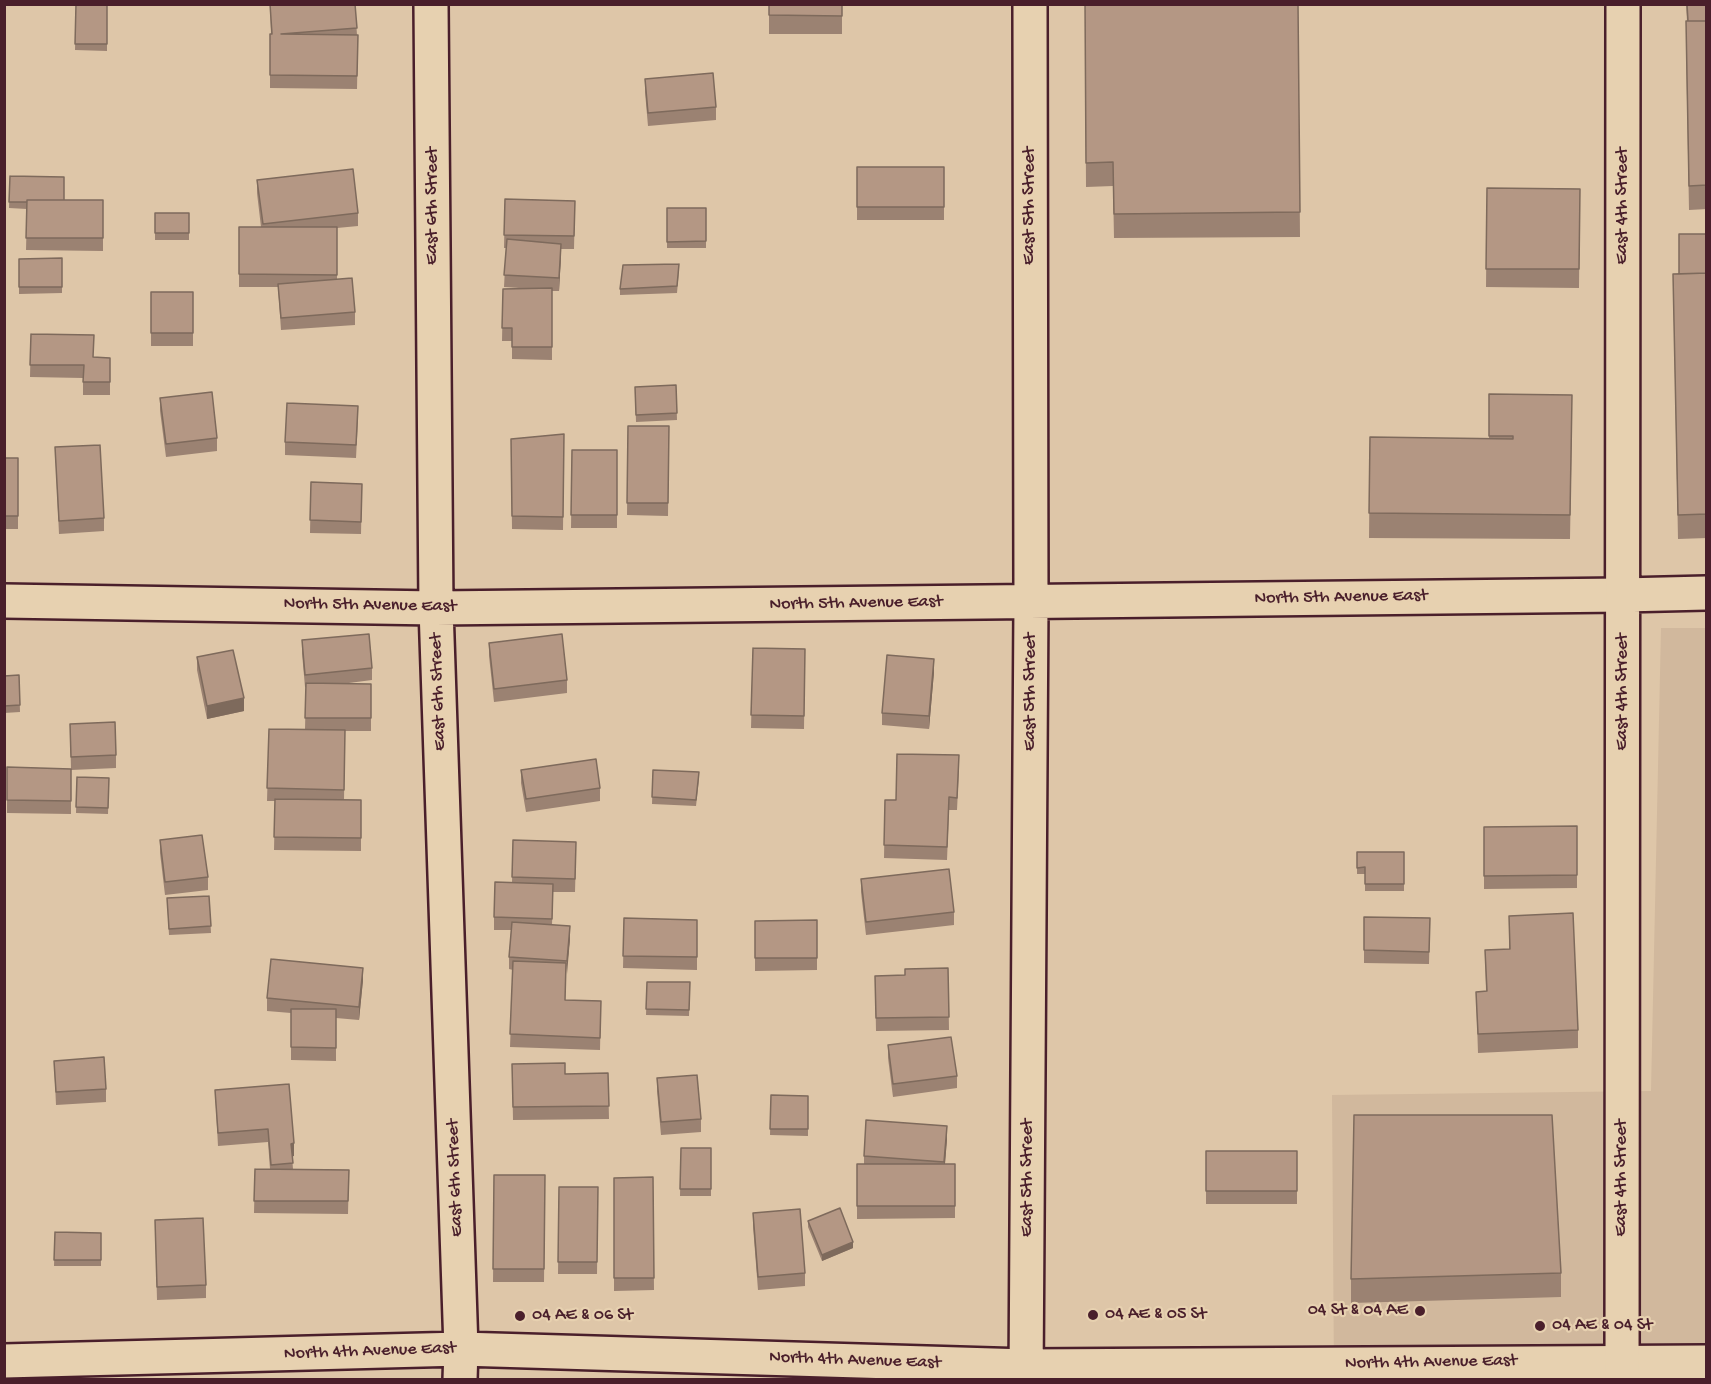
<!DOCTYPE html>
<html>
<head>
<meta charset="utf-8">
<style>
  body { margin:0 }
  #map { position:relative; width:1711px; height:1384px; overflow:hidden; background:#dec6a8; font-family:"Gochi Hand",sans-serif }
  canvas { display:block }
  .frame { position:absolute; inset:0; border:6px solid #4a1f2b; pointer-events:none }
</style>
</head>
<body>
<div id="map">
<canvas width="1711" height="1384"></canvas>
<div class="frame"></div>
</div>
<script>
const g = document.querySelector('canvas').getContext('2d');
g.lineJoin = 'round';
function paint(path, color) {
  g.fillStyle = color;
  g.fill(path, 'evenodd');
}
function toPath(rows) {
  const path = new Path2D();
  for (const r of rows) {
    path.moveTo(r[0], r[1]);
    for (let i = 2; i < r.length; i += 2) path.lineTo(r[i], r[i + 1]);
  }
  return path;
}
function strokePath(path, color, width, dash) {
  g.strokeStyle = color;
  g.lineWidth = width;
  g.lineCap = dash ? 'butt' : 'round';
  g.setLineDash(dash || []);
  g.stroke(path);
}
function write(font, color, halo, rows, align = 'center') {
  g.font = font + ' "Gochi Hand",sans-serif';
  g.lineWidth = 4.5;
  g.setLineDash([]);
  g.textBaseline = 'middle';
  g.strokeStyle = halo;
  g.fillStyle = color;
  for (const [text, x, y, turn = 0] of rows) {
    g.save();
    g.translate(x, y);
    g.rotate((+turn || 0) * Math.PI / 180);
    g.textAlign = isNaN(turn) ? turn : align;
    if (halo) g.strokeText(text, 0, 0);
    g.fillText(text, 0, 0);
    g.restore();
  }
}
const built = toPath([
  [1661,628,1706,628,1706,1379,1334,1379,1332,1095,1651,1091]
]);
const street = toPath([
  [431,4,436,608,461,1349,460,1380],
  [4,601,436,608,1623,595],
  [4,1361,461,1349,1026,1366,1706,1362],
  [1026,1380,1031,603,1030,4]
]);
const secondary = toPath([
  [1623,595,1706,593],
  [1622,1380,1623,4]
]);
const wall = toPath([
  [76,4,107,4,107,51,75,50],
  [270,4,355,4,357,35,358,35,357,89,270,88,270,34,271,34],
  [769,4,842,4,842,34,769,34],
  [1085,4,1298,4,1300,237,1114,238,1113,186,1086,187],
  [1686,4,1707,4,1707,209,1689,210,1686,45,1686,21,1687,21],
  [645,79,716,107,716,120,648,126,645,92],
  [857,167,944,167,944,220,857,220],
  [10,176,64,200,103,200,103,251,26,250,27,209,9,208],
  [257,180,358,213,358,226,337,228,337,279,355,312,355,325,281,330,278,287,239,287,239,227,261,227,257,193],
  [1487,188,1580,189,1579,288,1486,287],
  [505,199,575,201,574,249,561,249,559,291,552,291,552,360,512,359,512,341,502,341,503,289,519,288,504,287,506,248,504,248],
  [667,208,706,208,706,248,667,248],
  [155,213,189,213,189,240,155,240],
  [1707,234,1707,538,1678,539,1673,274,1679,274],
  [62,258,62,293,19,294,19,259],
  [679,270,677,293,620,295,620,289],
  [151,292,193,292,193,346,151,346],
  [31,334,94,357,110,358,110,395,83,395,83,378,30,377],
  [676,385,677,420,636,422,635,387],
  [1489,394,1572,419,1570,539,1369,538,1370,437,1489,439],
  [160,398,217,438,217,451,166,457,160,411],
  [358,419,356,458,285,455,285,442],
  [628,426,669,426,668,516,627,515],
  [564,434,563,530,512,529,511,439],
  [55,447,104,518,104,531,59,534],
  [572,450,617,450,617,528,571,528],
  [4,458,18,458,18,529,4,529],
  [311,482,362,484,361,534,310,533],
  [302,640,372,668,372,680,341,684,371,684,371,731,345,731,344,800,361,800,361,851,274,850,275,801,267,801,269,729,305,729,306,687,305,687,302,653],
  [489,643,567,680,567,693,494,702,489,656],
  [753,648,805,649,804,729,751,728],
  [197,657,244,711,207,719,197,670],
  [934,672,929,729,882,725,882,713],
  [19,675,20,712,4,713,4,676],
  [70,724,116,755,116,768,71,770,71,814,7,813,7,767,71,769],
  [959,768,957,810,949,810,947,860,884,858,885,800,896,800],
  [521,770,600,788,600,801,526,812,521,783],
  [653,770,699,779,696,806,652,804],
  [77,777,109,778,108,814,76,813],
  [1577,826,1577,888,1484,889,1484,827],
  [160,840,208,877,208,890,165,895,160,853],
  [513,840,576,855,575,892,553,892,552,925,570,939,566,974,565,1000,601,1001,600,1050,510,1047,513,970,509,969,509,957,511,930,494,930,494,917,512,883],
  [1357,852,1404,852,1404,891,1365,891,1365,874,1357,874],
  [861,879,954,912,954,925,866,935,861,892],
  [209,896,211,933,169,935,167,898],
  [1509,916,1578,1030,1578,1048,1478,1053,1476,992,1486,991,1485,950,1509,949],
  [1364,917,1430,918,1429,964,1364,963],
  [624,918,697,920,697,970,623,968],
  [817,920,817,970,755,971,755,921],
  [948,968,949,1030,876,1031,875,976,905,975],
  [363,980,359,1020,336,1018,336,1061,291,1060,291,1013,267,1011,267,998],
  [647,982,690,982,689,1016,646,1015],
  [888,1045,957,1076,957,1088,893,1097,888,1058],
  [54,1061,106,1089,106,1102,56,1105],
  [512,1064,565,1074,608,1073,609,1119,513,1120],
  [657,1078,701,1119,701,1132,661,1135,657,1091],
  [289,1084,294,1156,292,1156,293,1169,349,1170,348,1214,254,1213,255,1169,270,1169,268,1142,218,1146,215,1090],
  [771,1095,808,1096,808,1136,770,1135],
  [947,1139,945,1164,955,1164,955,1218,857,1219,857,1164,864,1164,864,1156],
  [681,1148,711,1148,711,1196,680,1196],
  [1206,1151,1297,1151,1297,1204,1206,1204],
  [494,1175,545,1175,544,1282,493,1282],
  [653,1177,654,1290,614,1291,614,1178],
  [559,1187,598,1187,597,1274,558,1274],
  [753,1213,805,1273,805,1286,758,1290,753,1226],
  [155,1220,206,1285,206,1298,157,1300],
  [808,1221,853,1248,822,1261,808,1227],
  [55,1232,101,1233,101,1266,54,1266],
  [1561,1273,1561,1297,1351,1303,1351,1279]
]);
const shadedWall = toPath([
  [561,244,561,257,559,291,559,278],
  [934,659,934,672,929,729,929,716],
  [244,698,244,711,207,719,207,706],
  [570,926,570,939,567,974,567,961],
  [363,968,363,980,359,1020,359,1007],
  [947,1126,947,1139,944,1175,944,1162],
  [294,1143,294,1156,291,1157,291,1144],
  [853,1242,853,1248,822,1261,822,1255]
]);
const building = toPath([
  [76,4,107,4,107,44,75,44,76,4],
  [270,4,355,4,357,28,281,34,358,35,357,76,270,75,270,34,272,34,270,4],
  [769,4,842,4,842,16,769,15,769,4],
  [1085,4,1298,4,1300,212,1114,214,1113,162,1086,163,1085,4],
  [1687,4,1707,4,1707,21,1688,21,1687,4],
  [1686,21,1707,21,1707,185,1689,186,1686,21],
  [713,73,716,107,648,113,645,79,713,73],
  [857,167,944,167,944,207,857,207,857,167],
  [353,169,358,213,263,224,257,180,353,169],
  [10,176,64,177,64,200,27,200,27,202,9,202,10,176],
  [1487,188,1580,189,1579,269,1486,269,1487,188],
  [505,199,575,201,574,236,504,235,505,199],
  [27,200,103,200,103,238,26,238,27,200],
  [667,208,706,208,706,241,667,242,667,208],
  [155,213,189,213,189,233,155,233,155,213],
  [239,227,337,227,337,275,239,274,239,227],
  [1679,234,1707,234,1707,273,1679,274,1679,234],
  [507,239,561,244,559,278,504,275,507,239],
  [62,258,62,287,19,287,19,259,62,258],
  [679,264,677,286,620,289,623,265,679,264],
  [1707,273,1707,514,1678,515,1673,274,1707,273],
  [352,278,355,312,281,318,278,284,352,278],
  [552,288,552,347,512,347,512,328,502,328,503,289,552,288],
  [151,292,193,292,193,333,151,333,151,292],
  [31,334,94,335,93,357,110,358,110,382,83,382,84,365,30,365,31,334],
  [676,385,677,413,636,415,635,387,676,385],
  [212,392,217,438,166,444,160,398,212,392],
  [1489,394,1572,395,1570,515,1369,513,1370,437,1513,439,1513,436,1489,436,1489,394],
  [287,403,358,406,356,445,285,442,287,403],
  [628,426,669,426,668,503,627,503,628,426],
  [564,434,563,517,512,516,511,439,564,434],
  [100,445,104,518,59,521,55,447,100,445],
  [572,450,617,450,617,515,571,515,572,450],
  [4,458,18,458,18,516,4,516,4,458],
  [311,482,362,484,361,522,310,520,311,482],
  [369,634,372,668,305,675,302,640,369,634],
  [562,634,567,680,494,689,489,643,562,634],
  [753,648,805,649,804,716,751,715,753,648],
  [233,650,244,698,207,706,197,657,233,650],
  [887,655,934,659,929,716,882,713,887,655],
  [19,675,20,705,4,706,4,676,19,675],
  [306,683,371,684,371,718,305,718,306,683],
  [115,722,116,755,71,757,70,724,115,722],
  [269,729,345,730,344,790,267,788,269,729],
  [897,754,959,755,957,798,949,797,947,847,884,845,885,800,896,800,897,754],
  [596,759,600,788,526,799,521,770,596,759],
  [7,767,71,769,71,801,7,800,7,767],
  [653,770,699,772,696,800,652,797,653,770],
  [77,777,109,778,108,808,76,807,77,777],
  [275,799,361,800,361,838,274,837,275,799],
  [1577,826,1577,875,1484,876,1484,827,1577,826],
  [202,835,208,877,165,882,160,840,202,835],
  [513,840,576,842,575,879,512,877,513,840],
  [1357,852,1404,852,1404,884,1365,884,1365,867,1357,868,1357,852],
  [949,869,954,912,866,922,861,879,949,869],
  [495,882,553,884,552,919,494,917,495,882],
  [209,896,211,926,169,929,167,898,209,896],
  [1573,913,1578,1030,1478,1034,1476,992,1487,991,1485,950,1510,949,1509,916,1573,913],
  [1364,917,1430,918,1429,952,1364,950,1364,917],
  [624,918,697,920,697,957,623,956,624,918],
  [817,920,817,958,755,958,755,921,817,920],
  [512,922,570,926,567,961,509,957,512,922],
  [271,959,363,968,359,1007,267,998,271,959],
  [513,961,566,963,565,1000,601,1001,600,1038,510,1034,513,961],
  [948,968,949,1017,876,1018,875,976,905,975,905,969,948,968],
  [647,982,690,982,689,1010,646,1009,647,982],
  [291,1009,336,1009,336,1048,291,1047,291,1009],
  [951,1037,957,1076,893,1084,888,1045,951,1037],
  [104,1057,106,1089,56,1092,54,1061,104,1057],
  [565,1063,565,1074,608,1073,609,1106,513,1107,512,1064,565,1063],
  [697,1075,701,1119,661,1122,657,1078,697,1075],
  [289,1084,294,1143,291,1144,293,1163,271,1165,268,1129,218,1133,215,1090,289,1084],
  [771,1095,808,1096,808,1129,770,1129,771,1095],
  [1354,1115,1552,1115,1561,1273,1351,1279,1354,1115],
  [866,1120,947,1126,944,1162,864,1156,866,1120],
  [681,1148,711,1148,711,1189,680,1189,681,1148],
  [1206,1151,1297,1151,1297,1191,1206,1191,1206,1151],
  [857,1164,955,1164,955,1206,857,1206,857,1164],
  [255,1169,349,1170,348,1201,254,1201,255,1169],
  [494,1175,545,1175,544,1269,493,1269,494,1175],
  [653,1177,654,1278,614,1278,614,1178,653,1177],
  [559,1187,598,1187,597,1262,558,1262,559,1187],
  [840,1208,853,1242,822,1255,808,1221,840,1208],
  [800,1209,805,1273,758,1277,753,1213,800,1209],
  [203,1218,206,1285,157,1287,155,1220,203,1218],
  [55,1232,101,1233,101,1260,54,1260,55,1232]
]);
const markers = [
  [1420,1311,6,"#4a1f2b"],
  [1093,1315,6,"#4a1f2b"],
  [520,1316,6,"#4a1f2b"],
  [1540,1326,6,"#4a1f2b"]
];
const streetNames = [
  ["East 6th Street",433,206,-90],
  ["East 5th Street",1030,206,-90],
  ["East 4th Street",1623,206,-90],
  ["North 5th Avenue East",1341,598,-1],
  ["North 5th Avenue East",856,604,-1],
  ["North 5th Avenue East",370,606,1],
  ["East 6th Street",439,692,-92],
  ["East 5th Street",1031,692,-90],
  ["East 4th Street",1623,692,-90],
  ["East 6th Street",456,1178,-92],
  ["East 5th Street",1028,1178,-90],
  ["East 4th Street",1622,1178,-90],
  ["North 4th Avenue East",370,1352,-2],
  ["North 4th Avenue East",855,1361,2],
  ["North 4th Avenue East",1431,1363,-1]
];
const poiNames = [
  ["04 St & 04 AE",1408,1311,"right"],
  ["04 AE & 05 St",1105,1315],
  ["04 AE & 06 St",532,1316],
  ["04 AE & 04 St",1552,1326]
];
paint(built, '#d1b89d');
strokePath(street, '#4a1f2b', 38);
strokePath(secondary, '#4a1f2b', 38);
strokePath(street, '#e7d1b0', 33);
strokePath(secondary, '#e7d1b0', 33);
paint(wall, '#9b8272');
paint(shadedWall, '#7e6a5c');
paint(building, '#b49784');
strokePath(building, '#7e6a5c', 1.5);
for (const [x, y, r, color] of markers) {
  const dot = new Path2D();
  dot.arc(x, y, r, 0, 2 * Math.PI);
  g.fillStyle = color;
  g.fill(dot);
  strokePath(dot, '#e7d1b0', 2);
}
write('18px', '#4a1f2b', '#e7d1b0', streetNames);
write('18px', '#4a1f2b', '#e7d1b0', poiNames, 'left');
</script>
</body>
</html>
